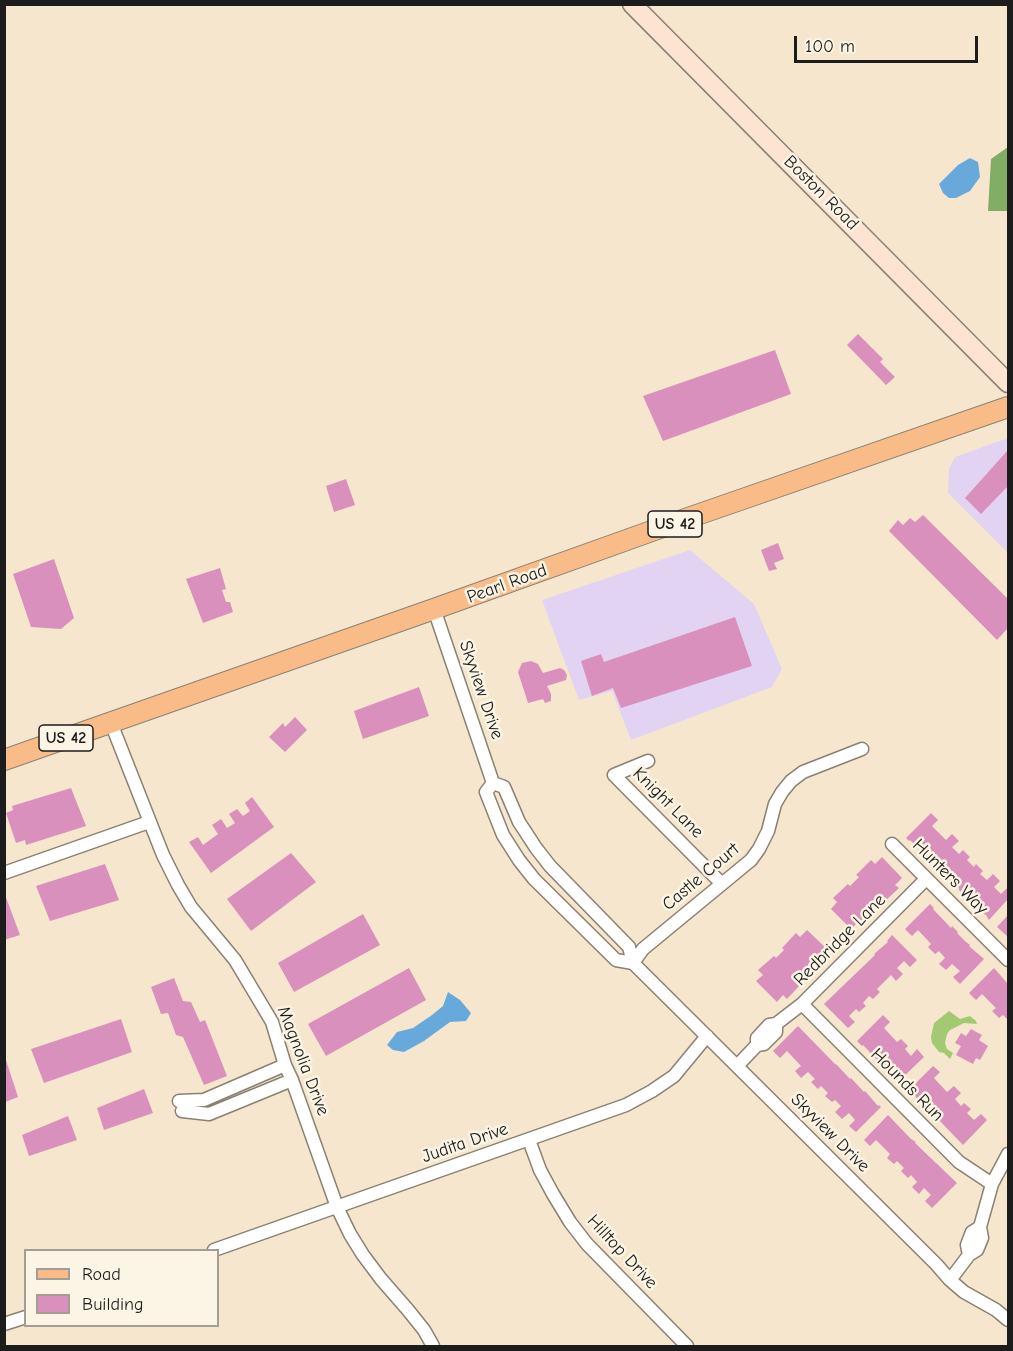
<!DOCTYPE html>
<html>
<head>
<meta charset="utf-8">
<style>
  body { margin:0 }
  #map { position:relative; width:1013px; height:1351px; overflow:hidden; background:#f6e6cd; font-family:"Comic Neue",sans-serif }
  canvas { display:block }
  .frame { position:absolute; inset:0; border:6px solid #1c1c1c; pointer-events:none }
  .legend { position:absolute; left:24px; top:1249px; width:195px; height:78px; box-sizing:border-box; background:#fcf5e5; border:2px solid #a29e95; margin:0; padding:8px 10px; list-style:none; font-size:18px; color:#1c1c1c }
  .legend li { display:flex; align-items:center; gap:12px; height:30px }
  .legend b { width:30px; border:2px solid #a29e95 }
  .scale { position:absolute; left:794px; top:36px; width:184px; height:27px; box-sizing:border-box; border:3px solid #1c1c1c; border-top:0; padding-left:8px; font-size:18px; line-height:21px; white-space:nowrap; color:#1c1c1c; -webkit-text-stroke:4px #fcf5e5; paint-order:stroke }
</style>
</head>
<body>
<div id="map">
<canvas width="1013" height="1351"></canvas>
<div class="frame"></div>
<ul class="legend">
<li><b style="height:8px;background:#f9bc89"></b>Road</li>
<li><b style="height:16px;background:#d990bd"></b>Building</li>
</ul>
<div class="scale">100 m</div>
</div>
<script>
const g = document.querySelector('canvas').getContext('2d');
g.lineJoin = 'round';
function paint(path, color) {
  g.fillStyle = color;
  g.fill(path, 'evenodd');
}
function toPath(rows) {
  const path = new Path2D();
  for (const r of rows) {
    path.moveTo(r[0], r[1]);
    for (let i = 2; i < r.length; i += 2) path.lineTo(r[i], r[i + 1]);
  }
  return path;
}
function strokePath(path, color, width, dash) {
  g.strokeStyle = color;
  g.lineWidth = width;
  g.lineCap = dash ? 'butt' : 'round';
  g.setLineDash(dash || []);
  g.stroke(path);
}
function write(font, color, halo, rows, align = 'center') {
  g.font = font + ' "Comic Neue",sans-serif';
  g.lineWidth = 5;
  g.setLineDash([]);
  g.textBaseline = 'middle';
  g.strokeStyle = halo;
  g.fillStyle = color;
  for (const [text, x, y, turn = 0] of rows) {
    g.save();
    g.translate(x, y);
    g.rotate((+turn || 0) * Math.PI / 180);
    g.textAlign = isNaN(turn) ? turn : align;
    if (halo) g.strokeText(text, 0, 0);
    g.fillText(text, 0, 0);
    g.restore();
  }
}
const built = toPath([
  [1008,438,1008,553,948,493,949,469,955,457],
  [690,550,754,604,782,669,772,687,631,740,612,691,579,700,542,600]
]);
const green = toPath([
  [949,1011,960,1019,970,1016,976,1021,977,1024,964,1023,950,1030,947,1034,945,1043,947,1049,953,1053,950,1059,944,1053,939,1052,932,1043,931,1037,934,1023]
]);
const forest = toPath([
  [1008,147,1008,211,988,211,991,159]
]);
const water = toPath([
  [970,158,978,162,980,177,970,191,956,198,949,198,943,193,939,184,958,165],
  [448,992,460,1000,471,1013,466,1021,450,1022,424,1041,404,1052,393,1050,387,1045,397,1032,413,1028,432,1015,443,1006]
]);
const building = toPath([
  [858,334,883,359,880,362,895,377,886,385,847,345],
  [775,350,791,394,663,441,643,396],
  [1008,450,1008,486,981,514,965,498],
  [346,479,355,505,334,512,326,486],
  [923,515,1008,599,1008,628,997,640,889,531,898,520,903,525,910,518,915,522],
  [778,543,784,559,774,563,777,569,769,571,761,550],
  [54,559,74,618,61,629,31,627,13,574],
  [220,568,226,589,222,590,226,602,230,602,233,612,203,623,186,579],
  [735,617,752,666,621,708,613,688,592,696,581,661,601,654,604,662],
  [531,661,538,664,543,673,560,668,564,670,567,675,566,680,547,686,551,694,551,701,545,703,543,699,528,703,518,672,522,663],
  [419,687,429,716,363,739,354,711],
  [295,717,307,730,285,752,269,737,283,723,285,727],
  [71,788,86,826,26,845,25,840,16,843,6,813,13,810,12,806],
  [252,797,274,827,211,873,189,842,198,837,203,845,218,834,212,825,221,819,227,828,235,823,229,814,237,809,243,816,250,811,245,803],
  [931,813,938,820,932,826,946,840,952,834,959,841,952,847,959,854,963,850,970,857,967,860,974,867,976,864,983,871,980,874,987,880,993,874,1000,881,994,887,1001,894,1007,888,1008,890,1008,899,989,920,987,917,987,916,972,904,973,903,959,890,959,888,945,877,946,876,932,863,932,862,910,840,909,841,906,838],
  [291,853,316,882,251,931,227,899],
  [882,857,902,878,895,885,899,888,884,902,882,900,873,909,875,911,861,927,857,923,851,929,831,909,837,902,833,898,848,884,850,886,859,877,856,875,871,860,875,864],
  [105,864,119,900,50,921,36,886],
  [4,892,20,935,4,940],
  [930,904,934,908,933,909,951,928,952,926,958,932,957,933,966,942,970,945,969,946,984,959,960,984,953,977,960,971,952,964,946,970,939,964,945,958,939,951,935,954,928,947,931,944,918,930,912,936,905,929],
  [363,914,380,945,294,992,278,963],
  [1008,915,1008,937,997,927],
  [807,930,828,950,821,957,825,961,810,975,808,973,799,982,801,984,787,999,783,995,777,1002,756,981,763,975,758,970,774,956,776,958,784,950,782,948,796,933,800,937],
  [892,935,917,960,910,967,904,961,897,968,903,974,896,981,891,975,877,989,880,992,873,999,869,996,863,1003,866,1006,859,1012,856,1009,849,1016,855,1022,848,1028,824,1004,875,955,874,954,888,942,887,941],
  [409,968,426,1000,326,1056,308,1024],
  [994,968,1008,984,1008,1020,1003,1015,999,1018,992,1011,996,1008,982,994,976,1000,969,993],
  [174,978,183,1001,191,1002,200,1022,205,1020,227,1076,204,1085,183,1037,176,1035,168,1013,161,1014,151,987],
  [883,1015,890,1022,884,1028,897,1042,901,1039,908,1046,905,1049,911,1056,917,1049,924,1057,899,1081,886,1067,885,1068,863,1045,862,1046,857,1041],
  [121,1019,132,1052,44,1083,31,1049],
  [798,1026,835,1064,837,1065,850,1079,851,1078,864,1092,865,1091,878,1106,879,1105,881,1107,856,1132,849,1126,855,1120,849,1113,842,1119,835,1112,841,1106,835,1100,832,1102,825,1096,828,1093,821,1086,818,1089,811,1082,815,1079,808,1072,801,1078,795,1071,801,1066,787,1051,780,1058,773,1051],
  [971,1029,982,1035,979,1040,988,1046,980,1060,976,1058,973,1064,956,1055,961,1046,955,1043,961,1033,966,1036],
  [5,1057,18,1097,5,1102],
  [933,1066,940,1072,934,1078,947,1092,954,1086,961,1093,955,1099,961,1106,964,1103,971,1109,967,1113,974,1120,981,1114,987,1120,963,1145,937,1118,936,1119,930,1113,931,1112,912,1093,911,1094,908,1091],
  [144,1089,153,1113,104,1130,97,1108],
  [888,1115,911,1139,916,1142,915,1143,957,1183,932,1208,925,1201,931,1195,924,1188,919,1194,912,1187,917,1182,911,1175,908,1178,901,1171,904,1168,897,1161,894,1164,887,1158,890,1154,876,1140,870,1146,864,1140],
  [68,1116,77,1140,29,1156,22,1135]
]);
const street = toPath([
  [434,609,493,783],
  [111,723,163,855,178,885,191,907,235,960,272,1022,285,1065,292,1080,337,1207,350,1234,363,1255,381,1279,408,1310,424,1330,433,1346],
  [862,749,803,772,791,781,782,792,775,804,768,831,759,849,751,860,643,949,633,963,936,1264,950,1280,964,1292,996,1310,1008,1320],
  [648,761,614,775,722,884],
  [493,783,504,787,519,822,536,848,550,866,629,947,633,963,616,960,534,879,519,860,503,835,486,792,493,783],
  [892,844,1008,960],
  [4,873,149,822],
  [802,1004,959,1162,992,1184],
  [776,1024,802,1004,926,879],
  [737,1066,757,1045,757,1038,769,1025,776,1024,776,1032,764,1044,757,1045],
  [179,1101,204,1100,285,1065],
  [182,1111,209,1114,292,1080],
  [529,1140,540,1170,553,1194,570,1222,587,1244,687,1346],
  [980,1227,992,1184,1008,1154],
  [214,1250,626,1105,652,1091,674,1076,707,1036],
  [950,1280,969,1255,977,1250,982,1238,980,1227,972,1232,967,1245,969,1255],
  [4,1324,26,1317]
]);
const secondary = toPath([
  [632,4,1008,383]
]);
const primary = toPath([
  [4,760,434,609,688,518,1008,407]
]);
const shields = [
  [675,524,54],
  [66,738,54]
];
const shieldNames = [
  ["US 42",675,524],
  ["US 42",66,738]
];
const streetNames = [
  ["Boston Road",821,193,45],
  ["Pearl Road",507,584,-20],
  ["Skyview Drive",481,690,71],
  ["Knight Lane",668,803,45],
  ["Castle Court",701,877,-40],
  ["Hunters Way",950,877,45],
  ["Redbridge Lane",840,940,-45],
  ["Magnolia Drive",303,1061,69],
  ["Hounds Run",907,1085,45],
  ["Skyview Drive",830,1133,45],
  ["Judita Drive",465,1143,-19],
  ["Hilltop Drive",622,1252,47]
];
paint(built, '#e3d3f2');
paint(green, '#a3c973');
paint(forest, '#82ad65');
paint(water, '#68a9dc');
paint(building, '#d990bd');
strokePath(street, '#898174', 15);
strokePath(secondary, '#898174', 21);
strokePath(primary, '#898174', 22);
strokePath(street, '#fff', 12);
strokePath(secondary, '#fde4d0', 18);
strokePath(primary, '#f9bc89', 20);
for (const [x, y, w] of shields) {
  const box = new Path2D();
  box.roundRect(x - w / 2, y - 13, w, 26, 4.5);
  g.fillStyle = '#fcf5e5';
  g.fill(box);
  strokePath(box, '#1c1c1c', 1.5);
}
write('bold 16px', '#1c1c1c', null, shieldNames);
write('18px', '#1c1c1c', '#fcf5e5', streetNames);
</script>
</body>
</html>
